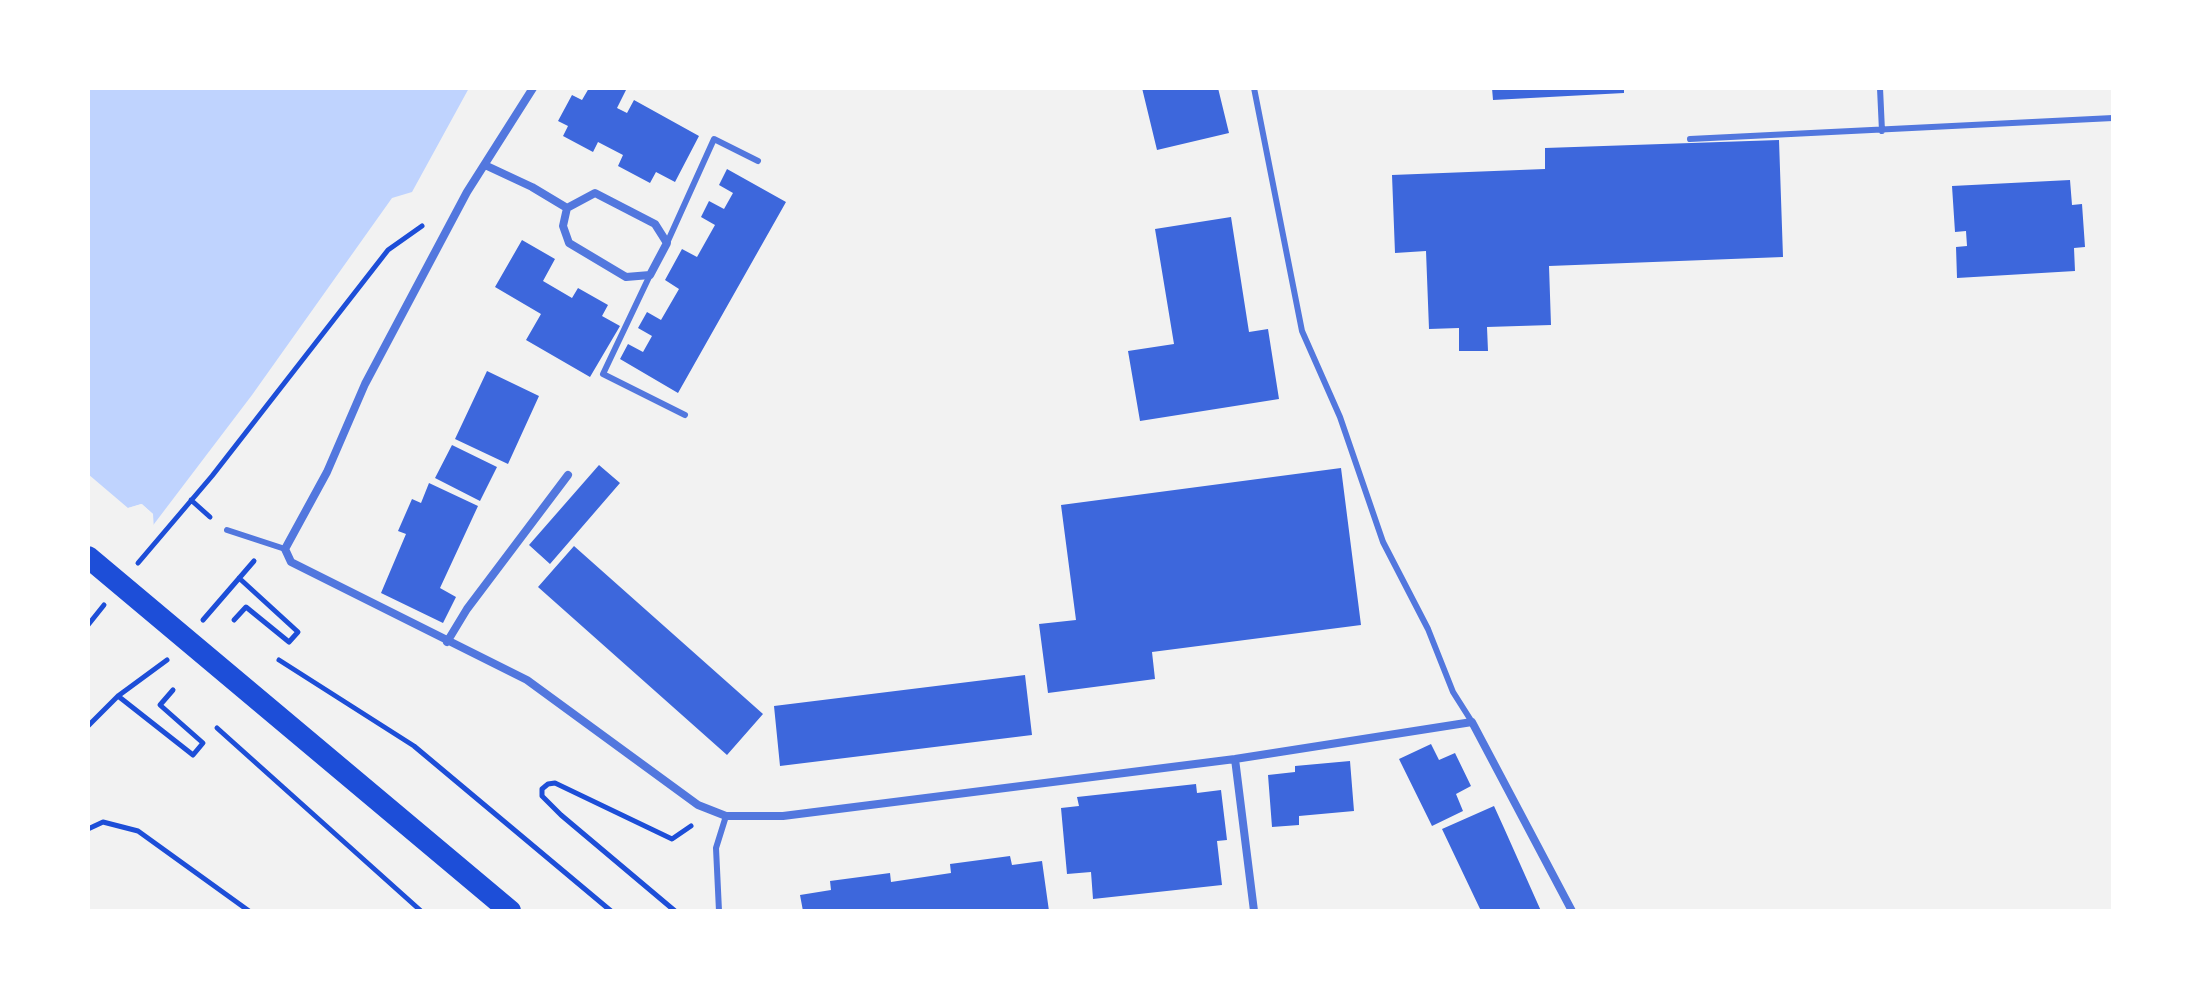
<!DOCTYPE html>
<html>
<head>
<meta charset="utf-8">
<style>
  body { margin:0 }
  #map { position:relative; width:2201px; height:999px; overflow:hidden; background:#f2f2f2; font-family:Karla,sans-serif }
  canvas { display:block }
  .frame { position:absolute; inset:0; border:90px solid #fff; pointer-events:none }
</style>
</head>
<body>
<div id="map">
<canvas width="2201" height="999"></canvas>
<div class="frame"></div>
</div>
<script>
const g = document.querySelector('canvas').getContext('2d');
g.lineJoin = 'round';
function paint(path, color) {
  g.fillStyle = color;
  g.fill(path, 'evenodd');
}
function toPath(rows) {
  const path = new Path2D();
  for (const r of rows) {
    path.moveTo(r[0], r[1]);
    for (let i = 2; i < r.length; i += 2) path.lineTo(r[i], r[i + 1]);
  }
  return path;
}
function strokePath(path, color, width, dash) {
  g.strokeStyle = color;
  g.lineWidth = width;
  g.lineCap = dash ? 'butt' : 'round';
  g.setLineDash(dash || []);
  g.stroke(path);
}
const water = toPath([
  [88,88,469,88,412,192,392,198,252,395,151,528,153,514,141,504,128,508,88,548]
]);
const pier = toPath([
  [88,474,128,508,142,504,153,514,154,530,148,530,148,516,141,508,131,512,88,552]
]);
const building = toPath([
  [589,88,623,88,626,90,617,108,627,113,634,100,699,136,675,182,656,172,650,183,618,166,623,155,598,142,593,152,563,136,568,126,558,121,572,95,582,100],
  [1142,88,1218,88,1229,133,1157,150],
  [1492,88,1624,88,1624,93,1493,100],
  [1779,140,1783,257,1549,266,1551,325,1487,327,1488,351,1459,351,1459,328,1429,329,1426,251,1395,253,1392,175,1545,169,1545,148],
  [727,169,786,202,678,393,620,359,628,344,643,352,652,336,638,328,647,312,661,320,679,289,665,280,682,249,697,257,715,225,701,217,709,201,724,209,733,193,719,185],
  [2070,180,2072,205,2082,204,2085,247,2074,248,2075,271,1957,278,1956,247,1967,246,1966,231,1955,232,1952,186],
  [1231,217,1249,332,1268,329,1279,399,1140,421,1128,351,1174,344,1155,229],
  [522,240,555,259,543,281,572,298,578,288,608,305,602,316,620,326,590,377,526,340,541,314,495,287],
  [487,371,539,396,508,464,455,439],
  [452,445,497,467,480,501,435,478],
  [599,465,620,483,550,564,529,545],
  [1341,468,1361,625,1152,652,1155,679,1048,693,1039,624,1076,620,1061,505],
  [429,483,478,506,440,588,456,597,443,623,381,593,406,534,398,531,412,499,421,503],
  [574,546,763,714,727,755,538,587],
  [1025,675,1032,735,780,766,774,706],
  [1431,744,1439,760,1455,753,1471,786,1456,794,1463,811,1432,826,1399,759],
  [1350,761,1354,811,1299,816,1299,825,1272,827,1268,775,1295,772,1295,766],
  [1196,784,1197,793,1221,790,1227,840,1217,841,1222,885,1093,899,1091,872,1067,874,1061,808,1079,806,1077,797],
  [1494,806,1504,828,1541,911,1481,911,1442,829],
  [1010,856,1012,865,1042,861,1049,911,803,911,800,895,831,890,830,881,890,873,891,882,951,873,950,864]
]);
const path = toPath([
  [191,500,210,517],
  [138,563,212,476,388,250,422,226],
  [203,620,254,561],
  [234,620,246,607,289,642,298,632,239,578],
  [88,625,104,605],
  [279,660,414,746,611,911],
  [118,696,193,755,203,743,160,705,173,690],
  [88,726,118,696,167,660],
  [217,728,421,911],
  [88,829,103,822,138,831,249,911],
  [675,911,561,815,542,796,542,789,548,784,555,783,672,839,691,826]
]);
const service = toPath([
  [1254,88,1302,331,1340,417,1383,542,1428,629,1453,692,1472,722],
  [1880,88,1882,131],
  [1690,139,2113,118],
  [667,243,714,139,758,161],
  [650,275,603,374,685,415],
  [227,530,285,549],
  [719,911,716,848,726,816]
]);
const minor = toPath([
  [533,88,467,192,365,384,327,472,285,549,291,562,527,680,698,805,726,816,783,816,1235,759,1472,722,1572,911],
  [487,166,532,187,567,208,563,226,569,243,626,277,650,275,667,243,655,224,595,193,567,208],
  [447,642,467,609,568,475],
  [1235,759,1254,911]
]);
const trunk = toPath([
  [88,557,510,911]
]);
paint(water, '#bfd3fe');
paint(pier, '#f2f2f2');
paint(building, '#3d67dc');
strokePath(path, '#1d4ed8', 5);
strokePath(service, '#5277de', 6);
strokePath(minor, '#5277de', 8);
strokePath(trunk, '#1d4ed8', 22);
</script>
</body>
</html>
